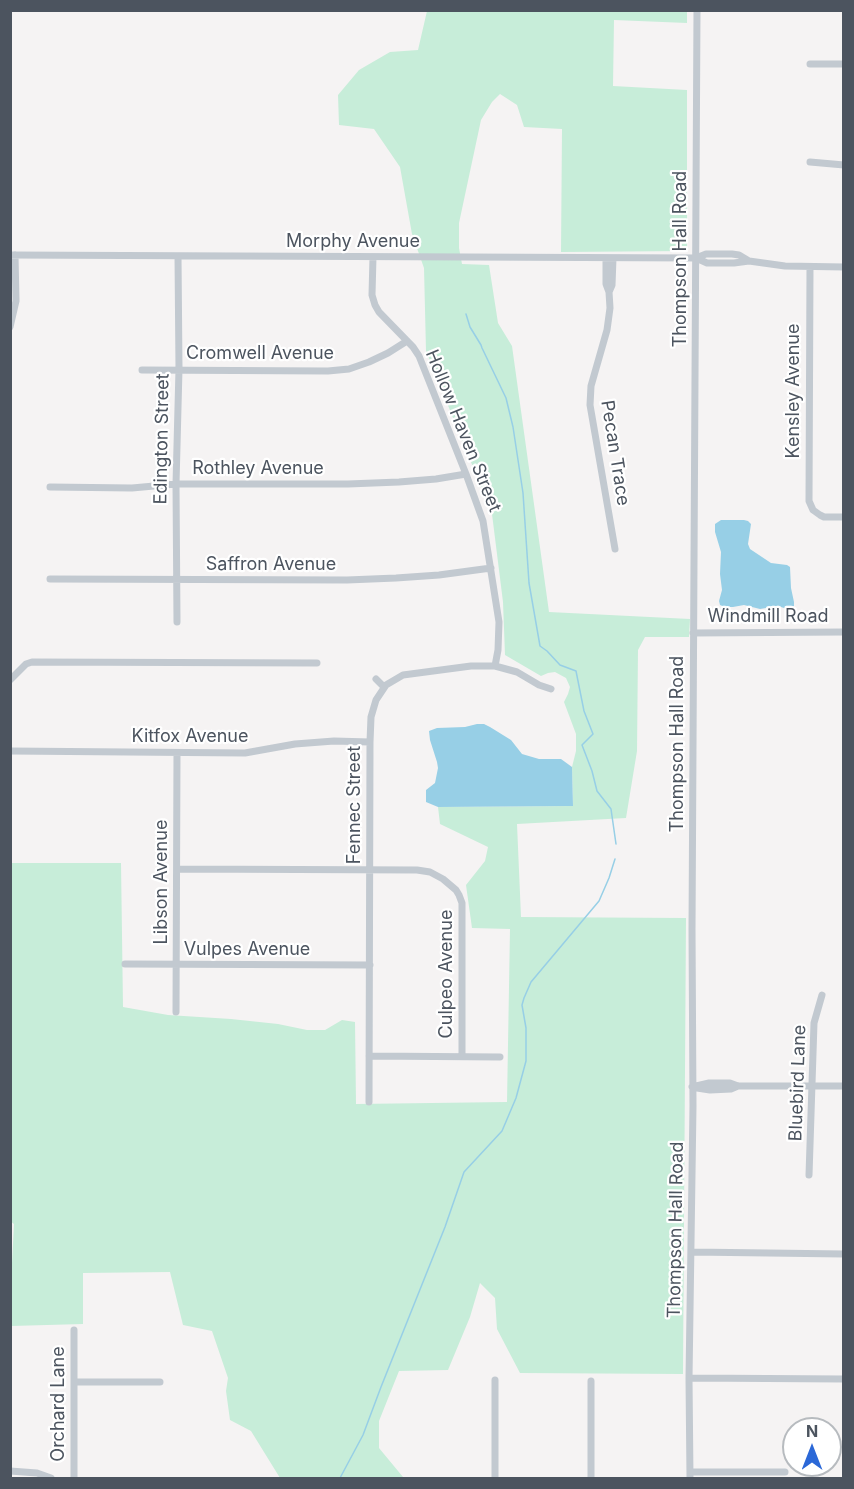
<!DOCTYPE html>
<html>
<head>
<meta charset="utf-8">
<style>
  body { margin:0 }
  #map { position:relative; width:854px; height:1489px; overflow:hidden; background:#f5f3f3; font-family:Inter,sans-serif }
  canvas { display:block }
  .frame { position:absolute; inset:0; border:12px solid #4c545f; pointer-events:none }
  .north { position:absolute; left:782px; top:1417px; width:60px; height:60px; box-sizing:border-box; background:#fff; border:2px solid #b7bbbf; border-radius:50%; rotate:0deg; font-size:16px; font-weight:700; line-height:24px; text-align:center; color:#4c545f }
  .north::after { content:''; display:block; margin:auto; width:21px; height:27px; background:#2b68d7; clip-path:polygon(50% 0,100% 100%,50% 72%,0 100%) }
</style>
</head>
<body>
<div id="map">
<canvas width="854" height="1489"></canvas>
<div class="frame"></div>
<div class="north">N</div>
</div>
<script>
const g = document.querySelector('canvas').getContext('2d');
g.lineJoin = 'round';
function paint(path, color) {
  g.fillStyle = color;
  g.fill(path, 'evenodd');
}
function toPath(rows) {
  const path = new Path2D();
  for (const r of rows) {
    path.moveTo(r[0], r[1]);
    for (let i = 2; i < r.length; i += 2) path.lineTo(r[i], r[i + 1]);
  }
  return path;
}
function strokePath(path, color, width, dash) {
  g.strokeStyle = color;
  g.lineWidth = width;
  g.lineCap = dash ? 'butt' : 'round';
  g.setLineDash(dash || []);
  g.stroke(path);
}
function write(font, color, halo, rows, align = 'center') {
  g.font = font + ' Inter,sans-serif';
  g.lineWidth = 4.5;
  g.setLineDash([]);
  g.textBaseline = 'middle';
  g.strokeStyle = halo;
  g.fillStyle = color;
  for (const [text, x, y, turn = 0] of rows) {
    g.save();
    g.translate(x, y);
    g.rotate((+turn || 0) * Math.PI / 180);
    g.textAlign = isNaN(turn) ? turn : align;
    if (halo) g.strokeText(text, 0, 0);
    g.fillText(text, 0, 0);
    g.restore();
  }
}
const green = toPath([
  [427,11,687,11,687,23,614,20,613,86,687,90,687,251,561,252,562,129,524,127,517,105,500,94,492,102,481,120,459,223,459,248,462,264,489,265,498,323,512,346,549,612,690,619,689,637,645,637,638,650,637,751,626,818,517,824,521,917,686,918,683,1374,520,1373,497,1329,495,1298,480,1283,470,1317,448,1370,399,1371,379,1421,379,1448,403,1477,402,1478,280,1478,251,1431,230,1420,226,1391,228,1378,212,1331,183,1325,170,1272,83,1273,83,1324,11,1326,11,1282,14,1224,10,1221,10,863,121,863,123,1007,168,1015,231,1019,278,1024,307,1030,325,1030,342,1020,355,1022,356,1104,507,1102,510,929,472,928,466,885,485,861,488,847,440,824,438,807,573,806,572,767,576,751,576,734,564,702,568,694,570,687,566,678,555,672,548,673,541,676,505,655,503,602,492,514,426,351,424,268,412,234,400,167,374,129,339,125,338,95,359,70,390,52,418,50]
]);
const water = toPath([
  [721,520,744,520,748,521,751,524,748,544,750,549,771,563,787,565,790,567,791,588,794,602,794,606,790,610,778,606,760,609,744,605,733,607,725,607,720,605,719,601,722,590,720,574,721,552,715,532,715,524],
  [477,724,484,724,490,727,511,740,522,754,539,759,561,759,572,767,573,806,438,807,426,802,426,790,435,783,438,768,437,762,430,740,429,731,437,728,465,727]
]);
const stream = toPath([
  [466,314,470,327,481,345,482,348,506,398,513,427,523,493,529,583,540,646,547,651,560,665,576,671,584,711,593,734,582,745,592,771,597,791,611,809,616,844],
  [340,1478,363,1435,381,1387,445,1227,464,1172,502,1131,516,1098,526,1061,526,1028,522,1005,524,998,531,982,599,901,609,878,615,859]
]);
const minor = toPath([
  [810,64,844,64],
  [810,162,844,165],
  [10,255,696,258,706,254,732,254,739,255,749,261],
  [373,257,372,295,375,305,379,312,413,347,419,356,466,474,483,521,499,622,498,650,495,666],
  [606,258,606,284,609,292,610,308,607,330,591,386,590,405,615,549],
  [696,258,707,263,734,263,749,261,785,266,844,267],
  [810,267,809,501,813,510,820,515,824,517,844,517],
  [609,292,612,285,613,258],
  [10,327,16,301,15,255],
  [142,370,328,371,349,369,369,362,388,353,407,341],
  [50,487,132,488,176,484,348,484,399,482,436,479,466,474],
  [50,579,347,580,396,578,439,575,491,568],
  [177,622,176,484,179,369,178,256],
  [693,633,844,632],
  [376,679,384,687],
  [10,680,26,664,32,662,317,663],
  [10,751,245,753,295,744,334,741,370,742],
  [177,869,417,870,430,872,443,879,456,890,459,895,462,903,462,1056],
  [125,964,370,965],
  [176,1012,177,753],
  [369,1056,500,1057],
  [692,1087,709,1083,730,1083,738,1086,844,1086],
  [697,1088,710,1090,731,1089,738,1086],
  [369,1102,370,742,371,717,376,700,386,685,403,675,471,666,495,666,517,672,539,685,551,689],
  [809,1175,814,1023,822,995],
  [692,1252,844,1254],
  [689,1378,844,1379],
  [495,1380,495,1478],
  [74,1382,160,1382],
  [10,1471,37,1473,51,1478],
  [690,1472,785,1472],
  [74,1478,74,1330],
  [591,1478,591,1381],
  [690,1478,689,1378,693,1106,692,928,697,10]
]);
const streetNames = [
  ["Morphy Avenue",353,242],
  ["Thompson Hall Road",681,259,-90],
  ["Cromwell Avenue",260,354],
  ["Kensley Avenue",794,391,-90],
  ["Hollow Haven Street",463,431,68],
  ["Edington Street",162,439,-89],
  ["Pecan Trace",615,453,81],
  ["Rothley Avenue",258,469],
  ["Saffron Avenue",271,565],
  ["Windmill Road",768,617],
  ["Kitfox Avenue",190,737],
  ["Thompson Hall Road",678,744,-90],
  ["Fennec Street",355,805,-90],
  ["Libson Avenue",162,882,-90],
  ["Vulpes Avenue",247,950],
  ["Culpeo Avenue",447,974,-90],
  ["Bluebird Lane",798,1083,-88],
  ["Thompson Hall Road",676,1230,-89],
  ["Orchard Lane",59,1404,-90]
];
paint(green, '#c7edd9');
paint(water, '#97cfe6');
strokePath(stream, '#97cfe6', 1.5);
strokePath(minor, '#c2c9d0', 7);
write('18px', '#4c545f', '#fff', streetNames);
</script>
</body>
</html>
